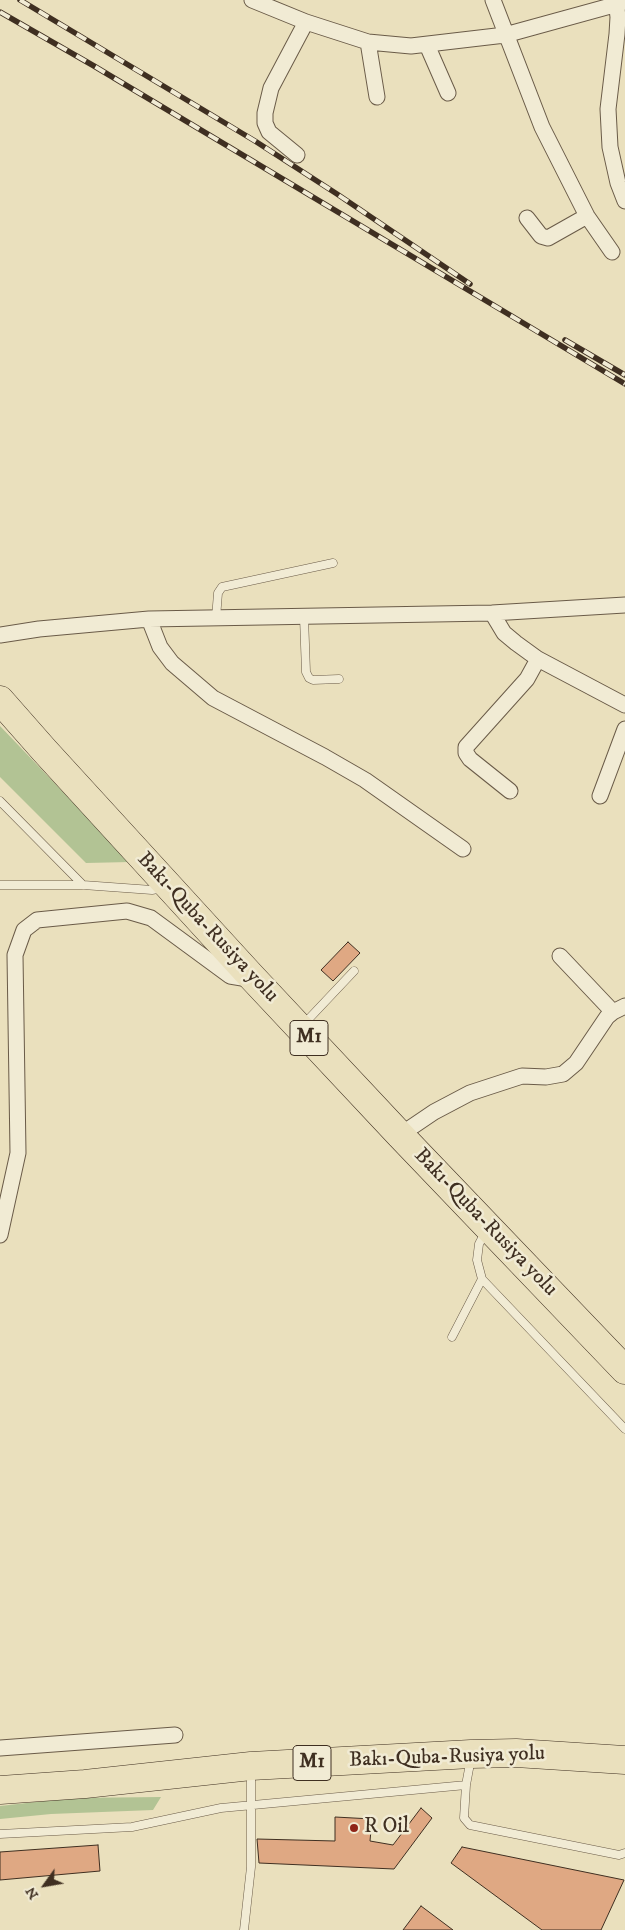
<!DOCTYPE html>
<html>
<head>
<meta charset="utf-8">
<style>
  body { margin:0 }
  #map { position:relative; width:625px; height:1930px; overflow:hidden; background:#eae0bd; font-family:"IM FELL DW Pica",serif }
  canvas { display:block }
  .north { position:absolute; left:20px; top:1860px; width:50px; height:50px; -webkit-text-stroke:4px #f1ebd4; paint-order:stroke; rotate:238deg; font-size:14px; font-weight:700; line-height:20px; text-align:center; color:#3f2f21 }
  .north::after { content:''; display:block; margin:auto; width:18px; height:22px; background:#3f2f21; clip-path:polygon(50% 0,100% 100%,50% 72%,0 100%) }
</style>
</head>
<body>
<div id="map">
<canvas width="625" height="1930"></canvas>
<div class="north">N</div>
</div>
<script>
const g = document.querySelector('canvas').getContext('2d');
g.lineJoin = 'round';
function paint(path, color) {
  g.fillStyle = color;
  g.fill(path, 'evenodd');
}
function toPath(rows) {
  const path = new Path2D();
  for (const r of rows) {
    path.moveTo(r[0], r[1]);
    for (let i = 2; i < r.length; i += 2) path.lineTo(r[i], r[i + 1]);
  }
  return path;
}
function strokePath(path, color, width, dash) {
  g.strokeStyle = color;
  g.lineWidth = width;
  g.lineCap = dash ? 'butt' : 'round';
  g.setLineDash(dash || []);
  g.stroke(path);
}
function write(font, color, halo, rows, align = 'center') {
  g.font = font + ' "IM FELL DW Pica",serif';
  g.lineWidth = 5;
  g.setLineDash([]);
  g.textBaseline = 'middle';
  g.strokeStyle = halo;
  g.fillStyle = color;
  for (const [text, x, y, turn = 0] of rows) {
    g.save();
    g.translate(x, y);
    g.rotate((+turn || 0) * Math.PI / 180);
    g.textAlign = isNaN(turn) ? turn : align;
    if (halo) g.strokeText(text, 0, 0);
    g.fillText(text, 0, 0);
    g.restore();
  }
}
const green = toPath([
  [0,726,130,862,86,863,0,777],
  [161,1797,153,1810,51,1814,0,1819,0,1806,71,1798]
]);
const building = toPath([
  [348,942,360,953,333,981,321,970,348,942],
  [421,1808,432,1818,394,1869,259,1863,257,1839,335,1841,335,1817,372,1819,370,1841,393,1845,421,1808],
  [98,1845,100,1871,0,1880,0,1852,98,1845],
  [462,1847,624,1880,601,1930,542,1930,451,1863,462,1847],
  [421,1906,453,1930,403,1930,421,1906]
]);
const lane = toPath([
  [304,617,306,672,309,678,313,680,339,679],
  [216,618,218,593,222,587,333,563],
  [0,801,83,885],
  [0,885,83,885,152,890,163,888],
  [303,1025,354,971],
  [486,1231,479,1244,477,1260,482,1279,625,1429],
  [452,1337,482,1279],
  [471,1758,466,1785,464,1818,470,1825,619,1855,625,1853],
  [0,1834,132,1827,221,1808,466,1785],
  [244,1930,251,1867,251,1770]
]);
const street = toPath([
  [252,0,306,22,368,42,411,46,505,35,625,2],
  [493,0,542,127,587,216,612,252],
  [616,0,618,17,617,34,608,109,610,147,618,183,625,201],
  [368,42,377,97],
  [427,45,448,93],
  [297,155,269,132,265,123,265,113,271,88,306,22],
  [527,218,541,236,548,238,587,216],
  [492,613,504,633,516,643,538,659,625,705],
  [149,619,160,647,172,663,213,698,325,757,365,780,463,849],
  [0,635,39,629,149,619,492,613,625,605],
  [510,791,470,759,466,753,466,747,527,679,538,659],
  [600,796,625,729],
  [560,956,613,1012],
  [400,1135,434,1112,470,1093,522,1076,546,1077,563,1074,576,1063,607,1017,613,1012,625,1006],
  [0,1235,18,1153,15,955,24,930,37,920,127,911,151,918,230,976,242,978,250,975],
  [0,1748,175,1735]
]);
const highway = toPath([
  [0,700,44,750,250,975,400,1135,625,1370],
  [0,1790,85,1784,251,1766,471,1754,516,1753,625,1760]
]);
const rail = toPath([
  [20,0,255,141,337,194,470,284],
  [0,12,94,66,625,384],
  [565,340,625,375]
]);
const markers = [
  [354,1828,5,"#8f2418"]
];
const shields = [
  [309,1038,38],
  [312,1763,38]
];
const shieldNames = [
  ["M1",309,1038],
  ["M1",312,1763]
];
const streetNames = [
  ["Bakı-Quba-Rusiya yolu",207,928,47],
  ["Bakı-Quba-Rusiya yolu",485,1223,46],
  ["Bakı-Quba-Rusiya yolu",447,1758,-2]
];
const poiNames = [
  ["R Oil",364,1828]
];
paint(green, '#b2c394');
paint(building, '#dfa883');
strokePath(building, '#3f2f21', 1);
strokePath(lane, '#6a5b48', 9);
strokePath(street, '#6a5b48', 17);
strokePath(highway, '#3f2f21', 29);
strokePath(lane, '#f1ebd4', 8);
strokePath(street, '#f1ebd4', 15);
strokePath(highway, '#eae0bd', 28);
strokePath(rail, '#3f2f21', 5.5);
strokePath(rail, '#f1ebd4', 4, [11]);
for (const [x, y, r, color] of markers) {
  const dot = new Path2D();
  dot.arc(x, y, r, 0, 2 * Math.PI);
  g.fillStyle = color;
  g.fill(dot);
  strokePath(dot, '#f1ebd4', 2);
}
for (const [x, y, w] of shields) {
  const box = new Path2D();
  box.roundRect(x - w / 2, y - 17.5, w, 35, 4);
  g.fillStyle = '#f1ebd4';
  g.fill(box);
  strokePath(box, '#3f2f21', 1);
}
write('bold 20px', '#3f2f21', null, shieldNames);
write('21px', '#3f2f21', '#f1ebd4', streetNames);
write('21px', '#3f2f21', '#f1ebd4', poiNames, 'left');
</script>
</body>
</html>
